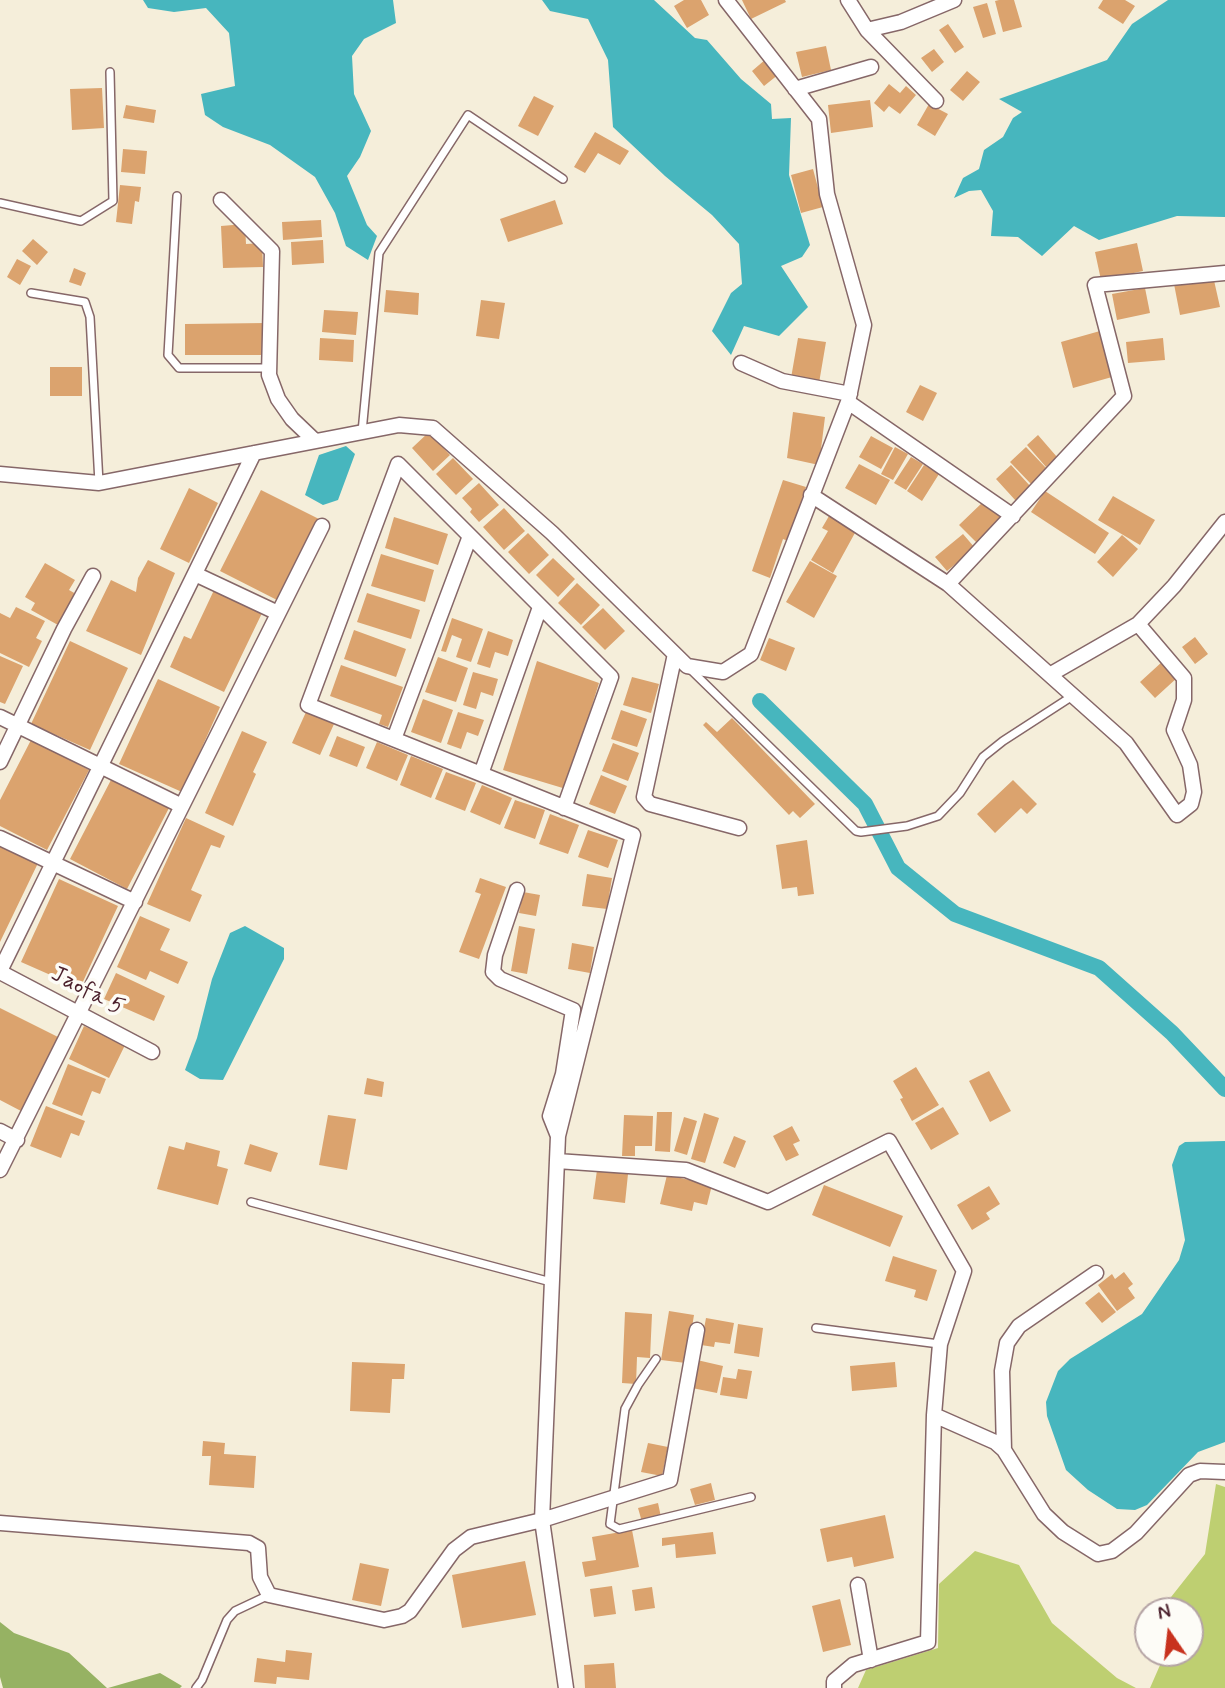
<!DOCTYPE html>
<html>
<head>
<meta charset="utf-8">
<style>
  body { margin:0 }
  #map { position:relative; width:1225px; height:1688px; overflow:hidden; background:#f5eeda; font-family:Mynerve,sans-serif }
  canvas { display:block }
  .north { position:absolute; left:1134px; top:1597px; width:70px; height:70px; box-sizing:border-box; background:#fdfcf7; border:2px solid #b5a4a5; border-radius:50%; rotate:346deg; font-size:19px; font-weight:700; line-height:28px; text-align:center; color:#4a1f2b }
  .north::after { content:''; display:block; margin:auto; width:24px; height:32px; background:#c8321e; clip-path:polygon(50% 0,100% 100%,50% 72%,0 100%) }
</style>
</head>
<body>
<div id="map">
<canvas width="1225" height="1688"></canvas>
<div class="north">N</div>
</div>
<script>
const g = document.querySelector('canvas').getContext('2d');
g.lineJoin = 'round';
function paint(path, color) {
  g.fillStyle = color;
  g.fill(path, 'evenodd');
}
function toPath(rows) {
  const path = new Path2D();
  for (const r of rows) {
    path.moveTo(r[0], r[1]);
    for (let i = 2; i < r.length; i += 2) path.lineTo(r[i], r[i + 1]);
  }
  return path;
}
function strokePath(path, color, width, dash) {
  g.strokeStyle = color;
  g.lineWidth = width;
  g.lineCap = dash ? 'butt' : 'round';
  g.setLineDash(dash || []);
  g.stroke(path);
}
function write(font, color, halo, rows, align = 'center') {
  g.font = font + ' Mynerve,sans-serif';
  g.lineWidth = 7;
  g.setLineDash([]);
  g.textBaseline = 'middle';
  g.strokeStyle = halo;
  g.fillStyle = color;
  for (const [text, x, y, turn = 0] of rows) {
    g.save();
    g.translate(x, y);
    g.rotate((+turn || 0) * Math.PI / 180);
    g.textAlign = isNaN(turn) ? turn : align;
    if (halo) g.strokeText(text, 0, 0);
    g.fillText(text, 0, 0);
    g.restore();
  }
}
const green = toPath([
  [1216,1484,1225,1487,1225,1688,1150,1688,1164,1656,1163,1653,1190,1653,1190,1611,1160,1611,1205,1554],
  [975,1551,1019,1565,1052,1623,1117,1678,1136,1688,858,1688,866,1670,938,1648,939,1584]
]);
const forest = toPath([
  [0,1622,14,1633,69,1653,107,1688,3,1688,0,1677],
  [160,1673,182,1686,180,1688,108,1688]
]);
const water = toPath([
  [143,0,393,0,396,23,364,39,352,56,354,94,371,131,360,157,347,176,367,225,377,236,368,260,346,246,335,213,315,177,270,145,223,127,205,115,201,94,235,86,229,33,206,8,174,12,148,8],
  [542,0,654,0,695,38,707,40,741,79,771,104,772,119,791,118,789,175,810,245,802,257,781,266,808,307,779,336,744,326,731,355,712,331,731,293,742,284,739,244,712,215,665,176,613,127,608,60,588,19,550,11],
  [1168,0,1225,0,1225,217,1177,216,1099,240,1074,226,1042,256,1018,237,991,236,993,211,981,190,969,191,954,198,963,178,979,169,984,150,1003,137,1013,118,1022,112,999,99,1107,60,1132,24],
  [346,446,355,454,338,500,323,505,305,495,319,455],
  [245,926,284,948,284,959,223,1080,200,1079,185,1070,197,1038,212,979,230,933],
  [1225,1141,1225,1442,1198,1452,1147,1505,1135,1510,1117,1509,1088,1490,1066,1470,1047,1416,1046,1402,1058,1371,1070,1359,1142,1314,1179,1260,1185,1240,1172,1165,1179,1146,1185,1142]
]);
const canal = toPath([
  [760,701,865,804,898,868,955,914,1099,968,1172,1033,1225,1089]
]);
const building = toPath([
  [684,0,701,0,709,15,687,28,674,6],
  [742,0,785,0,786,2,751,19],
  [999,0,1014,0,1022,27,1003,32,995,1],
  [1103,0,1125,0,1135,6,1123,24,1098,8],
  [987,3,996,34,983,38,973,7],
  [948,24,964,47,955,53,939,30],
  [826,46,831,70,802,77,796,52],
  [934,49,944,62,932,72,921,58],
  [766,59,779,74,764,86,752,71],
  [967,71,980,82,963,101,950,90],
  [889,84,900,93,906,86,916,95,900,114,889,106,884,112,874,103],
  [102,88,104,128,72,130,70,89],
  [534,96,554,106,538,136,518,126],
  [870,100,873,127,831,133,828,105],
  [929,104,948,114,935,136,917,125],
  [126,105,156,110,154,123,123,118],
  [595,132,629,151,620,165,598,153,585,173,574,167],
  [123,149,147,151,145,174,121,172],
  [813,169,823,207,801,213,791,175],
  [120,185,141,187,139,202,135,201,132,224,116,222],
  [555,200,563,224,508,242,500,219],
  [321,220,322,237,283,240,282,222],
  [245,224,246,244,262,243,263,267,223,268,221,226],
  [33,239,48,252,37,265,22,251],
  [323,240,324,263,292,265,291,242],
  [1137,243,1143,271,1101,280,1095,252],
  [17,259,31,266,20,285,7,277],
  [74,268,86,273,81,286,69,282],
  [1213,276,1220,307,1180,315,1174,284],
  [1145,288,1150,313,1117,320,1112,294],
  [386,290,419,293,418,315,384,312],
  [481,300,505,303,499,339,476,336],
  [324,310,358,312,356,335,322,332],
  [266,323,267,355,185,355,185,324],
  [1100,331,1112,377,1073,388,1061,342],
  [320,338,354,340,353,362,319,360],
  [798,338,826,342,819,383,791,378],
  [1163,338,1165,360,1128,363,1126,342],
  [50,367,82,367,82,396,50,396],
  [920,385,937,393,923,421,906,412],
  [793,412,825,417,819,465,787,458],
  [429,432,450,455,433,471,412,448],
  [1038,435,1057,457,1046,467,1027,445],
  [871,436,893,448,881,469,859,457],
  [895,447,908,454,893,480,881,474],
  [1026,447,1047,469,1031,484,1010,462],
  [911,457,923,464,906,490,894,483],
  [453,458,473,479,456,495,436,474],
  [859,464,890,480,876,505,845,488],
  [924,465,939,474,922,501,907,491],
  [1011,465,1031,487,1016,501,996,479],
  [783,480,806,487,788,541,783,539,770,578,752,571],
  [479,483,499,505,479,522,470,512,472,509,462,498],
  [189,488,218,503,189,563,160,549],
  [261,490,319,519,277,600,220,571],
  [1045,491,1109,533,1095,554,1031,512],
  [1113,496,1155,520,1140,545,1098,520],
  [984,501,1003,519,978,544,959,525],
  [504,508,525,531,504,550,483,527],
  [829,516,856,531,833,573,811,560,828,531,822,528],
  [394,517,448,534,438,565,385,548],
  [528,533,549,555,529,574,508,552],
  [963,534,975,548,947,571,935,557],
  [1122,535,1138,549,1113,577,1097,562],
  [381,554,434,570,425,602,371,586],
  [553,558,575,579,558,597,536,575],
  [148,560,175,573,141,655,86,631,111,580,136,592,138,578],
  [810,561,837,576,814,618,786,602],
  [45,563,75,580,69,590,76,594,58,625,31,610,35,603,25,597],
  [577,583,600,605,581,625,558,603],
  [215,588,263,611,224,692,170,667,184,636,191,639],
  [367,593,420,610,411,639,357,622],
  [16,607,45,621,36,638,42,641,29,667,0,653,0,613,10,618],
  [603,608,625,631,605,650,582,627],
  [452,618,483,629,471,662,456,657,462,639,452,635,446,652,441,651],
  [354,630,406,649,396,677,344,659],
  [488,631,513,640,508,656,495,652,490,668,477,664],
  [1195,637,1208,654,1195,664,1182,647],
  [769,638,795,648,786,671,760,660],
  [70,641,128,668,90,750,31,724],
  [0,656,23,666,5,704,0,702],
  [438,657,468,668,456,702,425,692],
  [537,661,599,683,566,789,503,770],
  [1163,661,1178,677,1155,698,1140,682],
  [341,665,403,687,388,727,379,724,382,715,330,696],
  [473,672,498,679,493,696,481,692,476,709,463,705],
  [632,677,659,684,651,713,623,705],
  [158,679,220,707,182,792,119,764],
  [423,699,453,710,441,743,411,732],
  [621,710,647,719,637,747,611,739],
  [306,712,334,724,320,755,292,743],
  [458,712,484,720,478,736,467,732,461,749,447,744],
  [732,718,815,804,800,818,793,811,789,815,703,725,706,722,717,732],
  [242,731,267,742,253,772,256,774,233,826,205,813],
  [337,736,365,747,357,767,329,756],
  [31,740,89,770,47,850,0,826,0,800],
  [377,742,408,755,397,781,366,768],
  [613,743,639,753,628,781,602,771],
  [411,756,443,769,431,798,400,785],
  [446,772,476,783,465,811,435,799],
  [601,775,627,786,615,814,589,804],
  [112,778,169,808,127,889,70,859],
  [1013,780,1037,804,1027,814,1021,808,995,833,977,814],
  [482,785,512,798,500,825,470,812],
  [515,800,545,810,535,839,504,828],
  [550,814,579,825,568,854,539,844],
  [186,818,225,836,220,848,211,845,191,890,202,895,190,922,147,904],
  [588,830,618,840,608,868,578,857],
  [807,840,814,894,798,896,797,887,782,889,776,845],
  [0,843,39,861,0,942],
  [587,874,612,878,607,909,582,906],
  [480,878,506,887,479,959,459,952,481,894,475,892],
  [59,879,118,906,80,988,21,962],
  [523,892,540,895,536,916,519,913],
  [140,916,170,929,160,950,188,962,178,984,150,971,146,980,117,967],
  [519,926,535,929,527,974,511,971],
  [572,943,594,947,590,973,568,969],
  [116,973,165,996,154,1021,104,999],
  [0,1008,60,1038,21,1111,0,1100],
  [84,1026,125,1045,109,1078,69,1059],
  [68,1064,106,1079,100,1094,92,1091,82,1116,52,1104],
  [916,1067,939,1105,912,1121,900,1099,903,1098,893,1081],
  [989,1071,1011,1111,990,1122,969,1081],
  [367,1078,384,1082,382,1097,364,1094],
  [46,1106,85,1121,79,1136,71,1133,61,1158,30,1146],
  [943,1107,959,1134,931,1150,915,1123],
  [657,1112,672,1112,670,1152,655,1151],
  [704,1113,719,1118,705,1163,691,1159],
  [328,1115,356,1119,347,1170,319,1165],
  [624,1115,653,1116,652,1146,635,1146,635,1156,622,1156],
  [684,1117,697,1121,687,1155,674,1151],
  [792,1126,800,1141,793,1144,799,1155,786,1161,773,1136],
  [734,1136,746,1141,735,1168,723,1163],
  [186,1142,220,1151,217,1166,228,1169,218,1205,157,1189,169,1146,184,1150],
  [250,1144,278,1153,271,1172,244,1164],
  [597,1170,628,1174,625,1203,593,1199],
  [667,1175,712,1185,707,1205,694,1202,692,1211,660,1204],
  [824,1185,903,1216,890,1247,812,1215],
  [989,1186,1000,1204,986,1213,990,1219,972,1230,957,1205],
  [893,1256,937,1270,927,1301,914,1297,916,1290,885,1281],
  [1124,1272,1133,1284,1128,1288,1135,1298,1117,1311,1098,1285,1112,1274,1115,1279],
  [1099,1292,1116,1312,1102,1323,1085,1303],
  [669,1311,694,1315,686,1363,661,1360],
  [625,1312,652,1314,650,1358,637,1357,636,1384,622,1383],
  [706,1318,734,1323,730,1344,715,1342,714,1347,701,1345],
  [738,1324,763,1328,759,1357,734,1353],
  [697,1360,723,1366,717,1393,692,1388],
  [352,1362,405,1364,404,1379,392,1379,390,1413,350,1411],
  [895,1362,897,1387,852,1391,850,1366],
  [738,1369,752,1371,747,1399,720,1395,723,1377,736,1379],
  [203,1441,225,1443,224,1454,256,1456,254,1488,209,1485,211,1456,202,1456],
  [648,1443,668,1447,662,1476,641,1472],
  [711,1483,715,1500,695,1505,690,1489],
  [658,1503,661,1517,642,1522,638,1508],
  [885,1515,894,1558,854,1567,852,1557,827,1562,820,1529],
  [632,1530,639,1567,585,1577,582,1562,596,1560,592,1537],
  [713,1532,716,1554,676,1558,675,1544,662,1546,662,1538],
  [525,1561,536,1615,462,1628,452,1575],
  [360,1563,389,1569,381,1606,352,1600],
  [612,1586,616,1614,594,1617,590,1589],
  [652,1587,655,1608,635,1611,632,1590],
  [840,1599,851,1645,823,1652,812,1606],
  [286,1650,312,1653,309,1680,277,1677,276,1684,254,1682,257,1658,285,1662],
  [614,1663,616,1688,585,1688,584,1665]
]);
const lane = toPath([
  [177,196,168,355,179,368,269,368],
  [0,203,81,221,113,201,110,72],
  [31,293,85,302,90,317,99,483],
  [362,432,379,253,468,115,563,179],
  [691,670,856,831,861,832,907,826,938,816,960,793,983,757,1003,741,1074,695],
  [251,1202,551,1282],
  [816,1328,939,1344],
  [656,1359,638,1385,625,1409,610,1524,619,1529,751,1497],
  [196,1688,202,1680,227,1620,235,1611,269,1595]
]);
const street = toPath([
  [848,0,867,30,936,101],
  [867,30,901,22,954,0],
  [795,89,871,67],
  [221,200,272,251,269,375,278,399,292,419,315,441],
  [741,363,782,381,850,394],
  [848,402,1013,516],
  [0,474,99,483,399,425,433,428,552,533,687,666,723,672,751,654,848,402,864,325,827,194,819,119,726,0],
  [811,495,948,584,1126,743,1177,815,1191,804,1194,792,1190,765,1174,730,1184,700,1184,678,1138,624,1051,674],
  [195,574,278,613],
  [948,584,1124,396,1095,285,1225,273],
  [1138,624,1174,586,1225,522],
  [675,654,644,797,650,804,739,828],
  [0,717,182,806],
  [394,739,470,536],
  [0,762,64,629,93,576],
  [481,774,540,607],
  [564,808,611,677,398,464,308,705,481,774,633,835,558,1136,542,1520,566,1688],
  [0,838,135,902],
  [517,890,495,955,493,972,500,979,573,1010,563,1074,550,1116,558,1136],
  [0,971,254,453],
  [0,972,152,1052],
  [0,1131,17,1140],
  [557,1161,686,1170,768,1202,889,1141,964,1271,940,1344,934,1415,928,1642,853,1665,834,1681,834,1688],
  [0,1170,322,526],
  [934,1415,995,1442,1004,1450,1044,1514,1063,1532,1098,1554,1112,1551,1136,1533,1189,1475,1200,1471,1225,1472],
  [1004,1450,1002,1371,1007,1343,1019,1326,1096,1273],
  [0,1523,249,1543,258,1548,260,1577,269,1595,384,1620,402,1616,410,1611,454,1550,471,1537,542,1520,670,1480,697,1330],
  [858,1585,871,1660]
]);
const streetNames = [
  ["Jaofa 5",87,992,28]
];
paint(green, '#becf71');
paint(forest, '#96b263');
paint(water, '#47b6be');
strokePath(canal, '#47b6be', 16);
paint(building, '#dba36e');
strokePath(lane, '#866768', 10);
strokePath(street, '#866768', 17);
strokePath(lane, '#fff', 7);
strokePath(street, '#fff', 14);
write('23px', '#4a1f2b', '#fdfcf7', streetNames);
</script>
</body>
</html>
